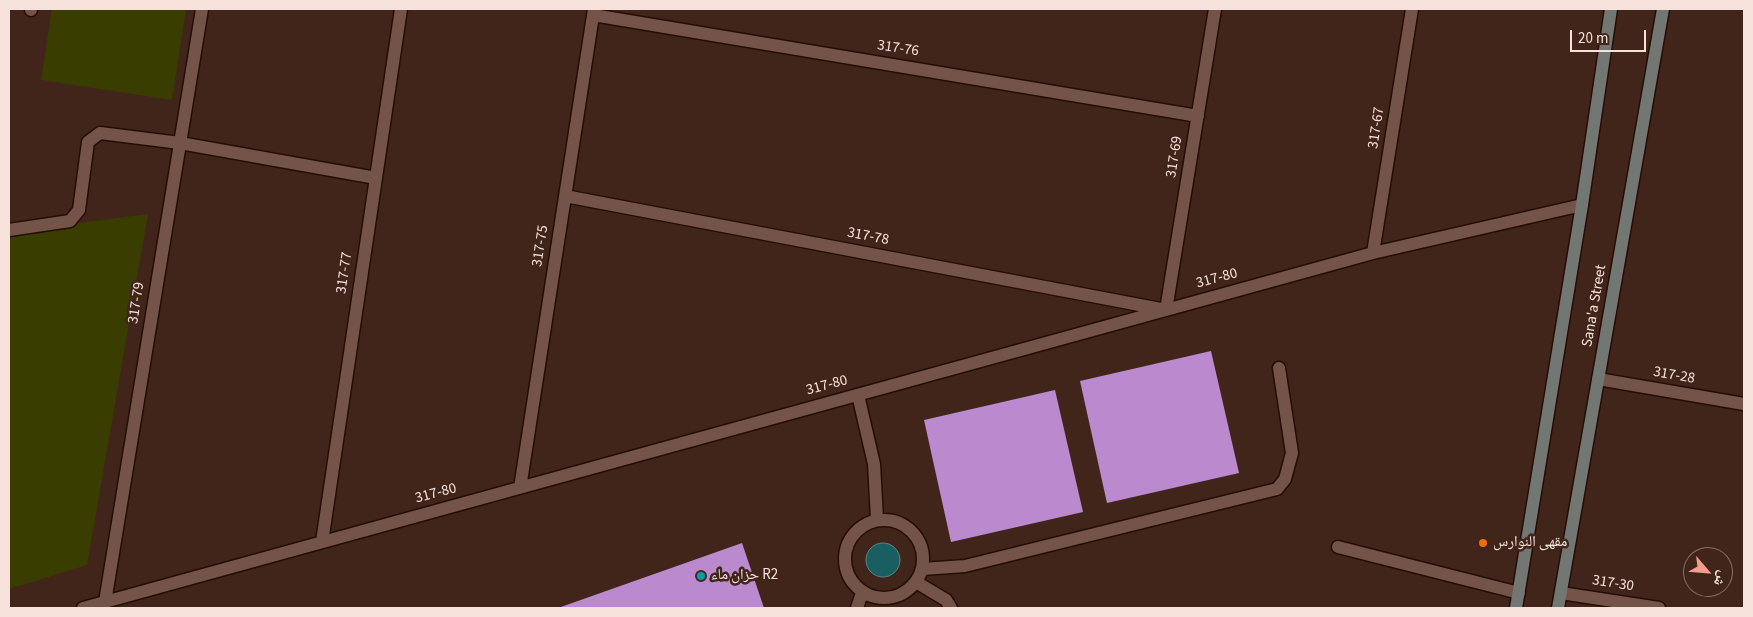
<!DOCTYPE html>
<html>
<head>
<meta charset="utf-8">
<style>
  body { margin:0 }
  #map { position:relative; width:1753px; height:617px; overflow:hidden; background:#41251a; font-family:"Source Sans 3","Noto Naskh Arabic",sans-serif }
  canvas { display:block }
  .frame { position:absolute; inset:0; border:10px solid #f6e2db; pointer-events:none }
  .north { position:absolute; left:1683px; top:547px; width:50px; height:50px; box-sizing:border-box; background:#41251a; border:1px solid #897167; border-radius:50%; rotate:117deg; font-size:14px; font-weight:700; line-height:20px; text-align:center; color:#f6e2db }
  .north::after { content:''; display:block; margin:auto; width:18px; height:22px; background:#f49d8c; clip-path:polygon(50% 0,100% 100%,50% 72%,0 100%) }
  .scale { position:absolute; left:1570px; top:30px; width:76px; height:22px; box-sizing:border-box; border:2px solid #f6e2db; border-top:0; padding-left:6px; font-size:15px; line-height:18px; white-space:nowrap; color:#f6e2db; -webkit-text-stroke:4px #41251a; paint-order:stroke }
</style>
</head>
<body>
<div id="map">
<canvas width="1753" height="617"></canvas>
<div class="frame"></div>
<div class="north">ش</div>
<div class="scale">20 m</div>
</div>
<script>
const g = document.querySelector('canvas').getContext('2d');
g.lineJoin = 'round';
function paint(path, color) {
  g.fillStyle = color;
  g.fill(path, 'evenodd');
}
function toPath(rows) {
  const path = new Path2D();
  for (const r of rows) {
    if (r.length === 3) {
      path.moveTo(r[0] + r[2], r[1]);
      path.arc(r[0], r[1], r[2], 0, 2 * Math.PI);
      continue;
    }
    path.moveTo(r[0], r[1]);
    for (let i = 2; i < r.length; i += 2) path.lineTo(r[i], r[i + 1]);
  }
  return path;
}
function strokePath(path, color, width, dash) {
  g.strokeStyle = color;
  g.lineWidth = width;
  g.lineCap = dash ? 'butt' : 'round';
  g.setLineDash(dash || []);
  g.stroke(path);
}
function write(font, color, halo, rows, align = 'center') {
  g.font = font + ' "Source Sans 3","Noto Naskh Arabic",sans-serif';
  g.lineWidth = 5;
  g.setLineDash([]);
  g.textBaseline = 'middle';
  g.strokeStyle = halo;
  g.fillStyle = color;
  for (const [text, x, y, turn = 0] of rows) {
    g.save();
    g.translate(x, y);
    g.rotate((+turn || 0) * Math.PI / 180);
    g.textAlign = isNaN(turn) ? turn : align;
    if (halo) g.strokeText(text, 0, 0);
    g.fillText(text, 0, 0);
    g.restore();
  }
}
const green = toPath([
  [52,9,186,9,172,100,41,80],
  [148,214,87,565,9,589,9,232]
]);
const water = toPath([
  [883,560,17]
]);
const building = toPath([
  [1211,351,1239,473,1107,503,1080,381],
  [1055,390,1083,512,951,542,924,420],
  [742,543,764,608,558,608]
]);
const lane = toPath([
  [858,395,874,464,877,519],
  [884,559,39],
  [1338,547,1519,593],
  [922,569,965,566,1277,489,1285,479,1292,453,1279,368],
  [916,582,946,600,951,608],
  [857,608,862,593]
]);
const street = toPath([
  [31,9,31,10],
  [593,15,1198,116],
  [565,196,1166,310,1215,9],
  [9,230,70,221,79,210,88,142,100,133,180,143,376,178],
  [1373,253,1412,9],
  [1598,379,1744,404],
  [520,488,594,9],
  [322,542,401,9],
  [1561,593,1659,608],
  [105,602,202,9],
  [83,608,1373,253,1582,205]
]);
const secondary = toPath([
  [1516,608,1582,205,1611,9],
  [1558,608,1663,9]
]);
const markers = [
  [1483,543,5,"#e8710a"],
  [701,576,5,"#0f9aa8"]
];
const streetNames = [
  ["317-76",898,49,9],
  ["317-67",1377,128,-81],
  ["317-69",1175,157,-81],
  ["317-78",868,237,11],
  ["317-75",541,246,-81],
  ["317-77",345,273,-82],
  ["317-80",1217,279,-15],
  ["317-79",137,303,-81],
  ["Sana'a Street",1595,306,-80],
  ["317-28",1674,376,10],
  ["317-80",827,386,-15],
  ["317-80",436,494,-15],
  ["317-30",1613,584,9]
];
const poiNames = [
  ["مقهى النوارس",1493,543],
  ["حزان ماء R2",711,576]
];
paint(green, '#393e00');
paint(water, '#195f62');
strokePath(water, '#5b8686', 1);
paint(building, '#bb8ace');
strokePath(lane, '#260d04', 15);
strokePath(street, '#260d04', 15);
strokePath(secondary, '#260d04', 15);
strokePath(lane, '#745448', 12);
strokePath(street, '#745448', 12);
strokePath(secondary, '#727774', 12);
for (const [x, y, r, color] of markers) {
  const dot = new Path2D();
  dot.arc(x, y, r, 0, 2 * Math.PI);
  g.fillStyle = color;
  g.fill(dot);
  strokePath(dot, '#41251a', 2);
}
write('15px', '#f6e2db', '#41251a', streetNames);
write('15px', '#f6e2db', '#41251a', poiNames, 'left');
</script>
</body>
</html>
